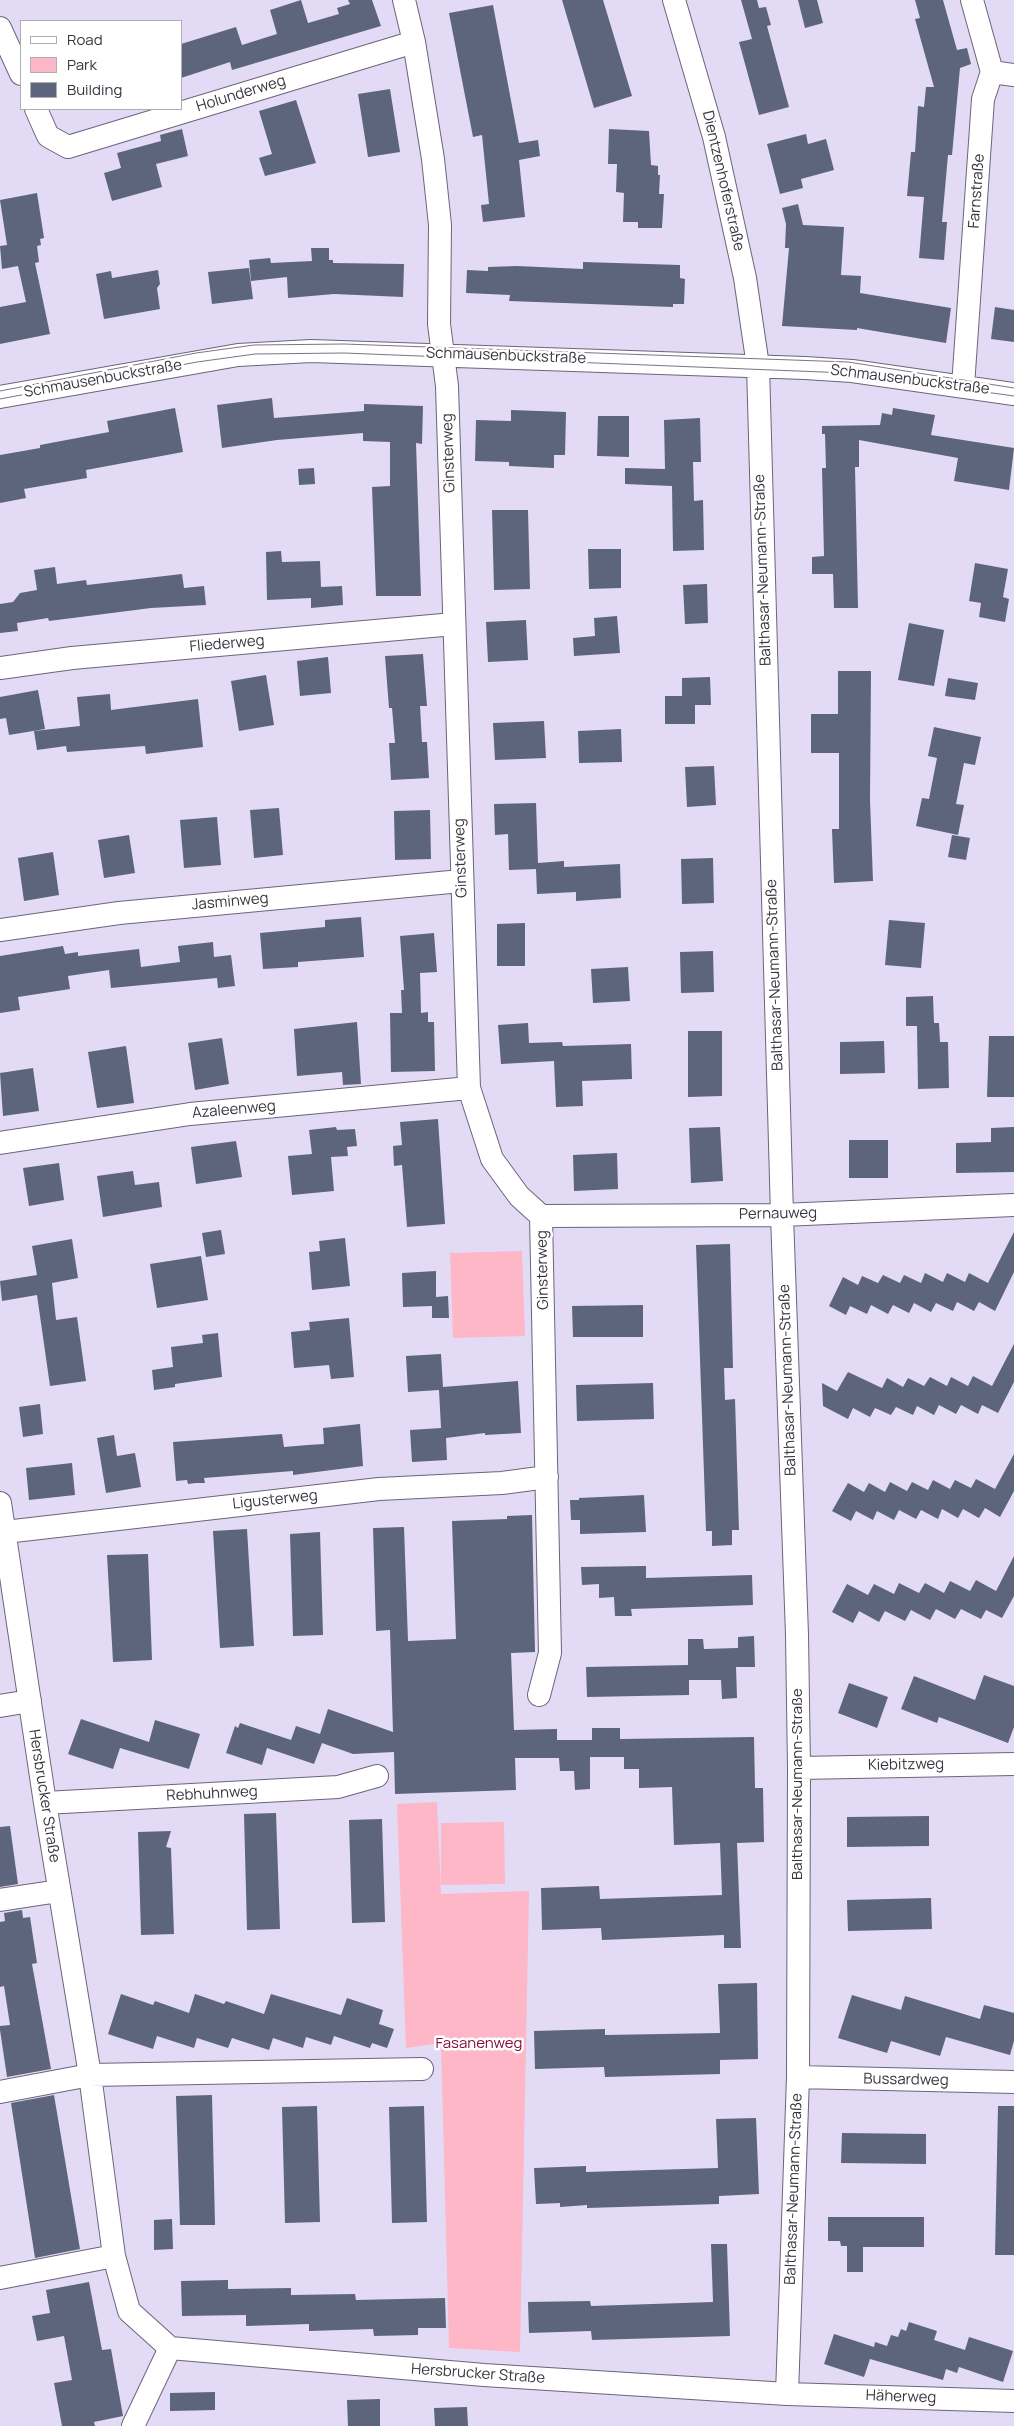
<!DOCTYPE html>
<html>
<head>
<meta charset="utf-8">
<style>
  body { margin:0 }
  #map { position:relative; width:1014px; height:2426px; overflow:hidden; background:#e3dbf5; font-family:Manrope,sans-serif }
  canvas { display:block }
  .legend { position:absolute; left:20px; top:20px; width:162px; height:90px; box-sizing:border-box; background:#fff; border:1px solid #afaeb2; margin:0; padding:6px 9px; list-style:none; font-size:15px; color:#38353f }
  .legend li { display:flex; align-items:center; gap:10px; height:25px }
  .legend b { width:25px; border:1px solid #afaeb2 }
</style>
</head>
<body>
<div id="map">
<canvas width="1014" height="2426"></canvas>
<ul class="legend">
<li><b style="height:6px;background:#fff"></b>Road</li>
<li><b style="height:14px;background:#fdb7c6"></b>Park</li>
<li><b style="height:14px;background:#5c657b"></b>Building</li>
</ul>
</div>
<script>
const g = document.querySelector('canvas').getContext('2d');
g.lineJoin = 'round';
function paint(path, color) {
  g.fillStyle = color;
  g.fill(path, 'evenodd');
}
function toPath(rows) {
  const path = new Path2D();
  for (const r of rows) {
    path.moveTo(r[0], r[1]);
    for (let i = 2; i < r.length; i += 2) path.lineTo(r[i], r[i + 1]);
  }
  return path;
}
function strokePath(path, color, width, dash) {
  g.strokeStyle = color;
  g.lineWidth = width;
  g.lineCap = dash ? 'butt' : 'round';
  g.setLineDash(dash || []);
  g.stroke(path);
}
function write(font, color, halo, rows, align = 'center') {
  g.font = font + ' Manrope,sans-serif';
  g.lineWidth = 5;
  g.setLineDash([]);
  g.textBaseline = 'middle';
  g.strokeStyle = halo;
  g.fillStyle = color;
  for (const [text, x, y, turn = 0] of rows) {
    g.save();
    g.translate(x, y);
    g.rotate((+turn || 0) * Math.PI / 180);
    g.textAlign = isNaN(turn) ? turn : align;
    if (halo) g.strokeText(text, 0, 0);
    g.fillText(text, 0, 0);
    g.restore();
  }
}
const green = toPath([
  [522,1251,525,1336,453,1338,450,1253],
  [437,1802,441,1894,529,1891,520,2352,449,2348,441,2043,406,2048,397,1804],
  [504,1822,505,1884,441,1885,441,1823]
]);
const building = toPath([
  [301,0,308,23,339,14,337,8,350,4,348,0,372,0,381,26,232,70,230,62,181,78,181,44,236,27,242,45,277,34,270,10],
  [562,0,603,0,632,96,594,108],
  [741,0,757,0,759,8,766,7,771,25,767,26,789,107,759,115,739,42,752,39],
  [798,0,817,0,823,23,805,28],
  [915,0,943,0,957,50,967,48,971,64,960,68,952,155,948,155,942,222,947,222,944,260,919,258,924,197,907,196,911,152,915,152,918,106,924,107,926,87,934,87,915,19,920,18],
  [493,5,519,143,538,140,540,156,519,160,525,217,483,222,481,205,489,204,482,135,473,137,449,13],
  [390,89,400,152,368,157,358,94],
  [296,100,316,163,265,176,259,158,272,154,259,111],
  [182,129,188,156,156,164,162,187,112,201,104,173,121,168,117,153,161,141,160,135],
  [609,129,649,131,651,165,658,166,658,175,660,175,659,194,664,194,662,228,638,228,638,222,623,222,624,193,616,192,617,164,608,164],
  [806,134,808,144,826,139,834,170,801,179,803,188,780,194,767,144],
  [37,193,44,238,40,239,41,245,37,246,39,262,35,263,50,334,0,344,0,307,26,302,18,266,2,269,0,246,7,245,0,200],
  [798,204,803,225,844,227,841,275,861,276,860,293,951,308,946,343,857,328,857,330,782,326,789,248,785,248,786,224,782,208],
  [311,248,329,248,329,260,333,260,333,263,404,264,403,297,334,294,288,298,287,277,251,281,249,260,270,258,271,263,312,261],
  [583,262,680,265,680,278,685,279,684,304,673,304,673,307,509,301,510,295,466,293,467,270,488,271,488,267,517,266,583,269],
  [249,268,253,299,212,304,208,272],
  [158,270,160,284,157,288,160,309,104,319,96,274,111,271,112,278],
  [995,307,1014,310,1014,342,991,339],
  [272,398,274,418,364,411,364,404,423,406,422,444,416,443,421,596,376,596,372,487,390,486,390,442,363,441,363,433,277,440,222,448,217,405],
  [175,408,183,452,86,470,87,478,24,489,26,498,0,503,0,455,40,448,40,445,109,432,107,421],
  [893,408,935,415,931,435,1014,448,1009,490,954,481,958,458,859,440,859,467,855,467,858,608,834,608,833,574,812,574,812,557,824,556,822,468,826,468,825,434,822,434,822,426,880,425,882,413,892,415],
  [511,410,566,412,565,455,554,455,554,468,509,466,509,462,475,461,476,420,511,421],
  [598,416,629,416,629,457,597,456],
  [700,418,701,462,693,462,694,501,703,500,704,550,673,551,672,486,625,484,625,468,665,469,664,420],
  [314,468,315,484,299,485,298,469],
  [492,510,528,510,530,589,494,590],
  [588,549,621,549,621,588,589,589],
  [281,551,282,562,320,561,321,587,342,586,343,605,311,608,311,598,267,600,266,552],
  [975,563,1008,569,1003,597,1009,599,1005,622,979,617,981,603,969,601],
  [55,567,57,584,86,580,87,585,182,574,184,588,204,586,206,605,151,608,49,621,48,618,17,623,18,631,0,633,0,604,13,602,20,593,37,590,34,570],
  [707,584,708,623,685,624,683,585],
  [617,616,620,653,574,656,573,638,595,636,594,618],
  [526,620,528,660,488,662,486,622],
  [909,623,944,630,934,686,898,680],
  [423,654,427,706,420,706,422,742,427,742,429,778,391,780,389,743,395,743,392,708,389,708,385,656],
  [328,657,331,693,300,696,297,661],
  [838,671,871,671,870,800,873,881,834,883,832,829,839,829,839,753,811,753,811,714,838,714],
  [266,675,274,725,239,731,231,681],
  [710,677,711,705,695,705,695,724,665,724,665,696,682,696,682,678],
  [948,678,978,683,975,700,945,696],
  [38,690,45,729,9,735,6,718,0,719,0,697],
  [110,694,111,710,198,699,203,747,146,754,145,746,67,752,66,746,37,750,34,731,80,726,77,697],
  [544,721,546,758,495,760,493,723],
  [934,727,981,737,975,765,964,763,956,804,964,805,958,835,916,826,922,798,929,799,937,758,928,756],
  [621,729,622,762,579,763,578,731],
  [714,766,716,805,687,807,685,767],
  [536,803,538,863,564,861,564,867,620,864,621,898,576,901,576,892,537,894,536,869,509,870,508,834,495,835,494,804],
  [279,808,283,855,254,858,250,810],
  [430,810,431,859,395,860,394,811],
  [217,817,221,865,184,868,180,820],
  [129,835,135,873,104,878,98,840],
  [952,835,970,838,966,860,948,857],
  [53,852,59,895,24,901,18,858],
  [713,858,714,903,682,904,681,859],
  [361,917,364,957,298,962,298,967,263,969,260,933,325,927,325,920],
  [889,920,925,923,921,968,885,965],
  [525,923,525,966,497,966,497,924],
  [434,933,437,972,420,973,421,1013,428,1012,428,1022,434,1022,435,1071,391,1072,390,1013,402,1013,401,990,404,990,400,936],
  [213,942,214,957,231,955,235,986,218,988,217,978,111,988,109,970,68,976,70,989,18,997,20,1010,0,1013,0,956,63,946,65,954,78,952,78,956,139,949,141,967,180,962,178,946],
  [713,951,714,992,681,993,680,952],
  [628,967,630,1001,593,1003,591,969],
  [933,996,934,1023,939,1023,940,1042,948,1042,949,1088,918,1089,917,1026,906,1026,906,997],
  [357,1022,361,1084,343,1085,342,1072,297,1076,294,1029],
  [528,1023,529,1043,562,1042,563,1046,631,1044,632,1079,582,1081,583,1106,556,1107,554,1061,501,1064,498,1025],
  [688,1031,722,1031,722,1096,688,1097],
  [989,1036,1014,1036,1014,1097,987,1097],
  [222,1038,229,1084,195,1090,188,1043],
  [884,1041,885,1073,840,1074,840,1042],
  [126,1046,134,1103,97,1108,88,1052],
  [33,1068,39,1111,3,1116,0,1073],
  [438,1119,445,1224,407,1227,402,1165,394,1166,393,1146,402,1145,400,1122],
  [336,1127,337,1130,355,1129,357,1146,347,1147,348,1156,331,1157,334,1191,292,1195,288,1156,312,1154,309,1130],
  [720,1127,723,1181,691,1183,689,1128],
  [1014,1127,1014,1172,956,1173,956,1143,991,1142,991,1128],
  [849,1140,888,1140,888,1178,849,1178],
  [236,1141,242,1177,196,1184,191,1147],
  [617,1153,618,1189,574,1191,573,1155],
  [59,1163,64,1200,29,1206,23,1168],
  [133,1171,135,1185,159,1182,162,1207,103,1217,97,1176],
  [221,1230,225,1254,206,1257,202,1233],
  [1014,1232,1014,1272,995,1311,979,1302,974,1311,957,1302,953,1311,936,1303,931,1312,914,1303,909,1313,893,1305,888,1314,871,1305,867,1314,850,1306,846,1315,829,1306,843,1277,858,1285,862,1276,878,1283,883,1275,900,1283,904,1275,921,1283,925,1273,943,1282,947,1273,965,1282,969,1273,988,1283],
  [345,1238,350,1286,312,1290,309,1252,320,1251,319,1241],
  [72,1239,78,1278,52,1283,56,1320,77,1317,86,1381,50,1386,37,1295,2,1301,0,1281,37,1275,32,1246],
  [730,1244,733,1368,724,1368,725,1400,735,1399,739,1530,732,1530,732,1545,712,1546,712,1531,706,1531,696,1245],
  [201,1256,208,1300,157,1308,150,1264],
  [436,1271,436,1297,448,1296,449,1318,432,1318,432,1306,403,1307,402,1273],
  [643,1305,643,1337,573,1337,572,1306],
  [349,1318,354,1377,331,1379,329,1365,294,1368,291,1332,310,1330,309,1322],
  [218,1333,222,1377,175,1384,175,1387,154,1390,152,1370,173,1367,171,1347,203,1343,202,1335],
  [1014,1344,1014,1382,998,1413,982,1405,978,1414,961,1405,956,1414,939,1405,934,1415,917,1406,913,1415,896,1407,891,1415,875,1408,870,1417,853,1408,848,1419,823,1406,822,1383,837,1391,848,1372,882,1388,887,1378,903,1387,908,1378,924,1386,930,1377,947,1386,951,1377,968,1386,973,1376,992,1386],
  [441,1354,443,1387,518,1381,521,1433,485,1435,485,1433,446,1438,447,1460,412,1462,410,1430,441,1428,439,1390,408,1392,406,1356],
  [653,1383,654,1419,577,1421,576,1385],
  [40,1404,43,1434,23,1437,19,1407],
  [360,1424,363,1466,293,1475,293,1471,204,1478,205,1483,196,1483,188,1484,187,1480,176,1481,173,1442,282,1434,284,1447,308,1445,324,1444,323,1428],
  [114,1435,117,1456,135,1453,141,1487,106,1493,97,1438],
  [1014,1454,1014,1491,1000,1517,985,1508,979,1518,963,1509,958,1518,942,1509,938,1519,921,1510,916,1519,899,1510,894,1520,877,1511,873,1520,856,1511,851,1521,832,1511,848,1483,864,1492,869,1483,885,1492,890,1482,907,1491,912,1482,928,1490,933,1480,950,1489,955,1480,971,1488,976,1479,995,1489],
  [72,1463,75,1495,29,1500,26,1468],
  [644,1495,646,1532,580,1534,580,1520,571,1520,570,1500,579,1500,579,1498],
  [532,1515,535,1652,511,1653,514,1730,557,1729,557,1740,592,1740,592,1728,620,1728,620,1739,754,1737,755,1788,763,1788,764,1842,737,1843,741,1948,724,1948,724,1935,602,1940,601,1928,542,1930,541,1888,599,1886,600,1899,722,1895,720,1843,674,1845,672,1787,639,1788,639,1769,624,1769,624,1757,590,1757,590,1789,575,1790,574,1771,560,1771,559,1758,515,1758,516,1790,395,1794,394,1752,353,1754,322,1743,314,1764,267,1748,262,1765,226,1753,235,1726,238,1728,240,1723,291,1740,296,1726,320,1734,328,1709,393,1732,390,1630,376,1631,373,1528,404,1527,408,1641,456,1639,452,1521,507,1519,507,1516],
  [247,1529,254,1646,220,1648,213,1531],
  [320,1532,323,1635,293,1636,290,1534],
  [148,1554,152,1660,113,1662,107,1555],
  [1014,1556,1014,1596,1002,1618,986,1610,981,1619,961,1609,955,1619,936,1609,930,1620,911,1610,905,1621,885,1611,879,1622,859,1611,853,1623,832,1612,847,1584,868,1595,874,1584,894,1594,899,1583,919,1593,925,1583,944,1593,950,1581,970,1591,976,1580,996,1591],
  [646,1566,646,1578,752,1575,753,1605,631,1609,632,1616,615,1616,614,1597,599,1598,599,1584,582,1585,581,1567],
  [754,1636,755,1667,736,1667,737,1698,722,1699,721,1680,689,1680,689,1695,587,1697,586,1667,688,1665,688,1639,703,1639,704,1649,738,1648,738,1637],
  [984,1675,1014,1686,1014,1727,1008,1743,939,1717,937,1723,901,1709,914,1676,975,1700],
  [849,1683,888,1697,877,1728,838,1713],
  [81,1719,149,1742,155,1720,200,1734,189,1769,120,1748,113,1769,68,1754],
  [276,1813,280,1929,247,1930,244,1814],
  [929,1816,929,1846,847,1847,847,1817],
  [382,1819,385,1922,352,1923,349,1820],
  [10,1826,18,1884,0,1887,0,1827],
  [171,1831,166,1847,171,1848,174,1934,141,1935,138,1832],
  [931,1898,932,1929,848,1931,847,1900],
  [22,1910,23,1918,30,1917,37,1963,32,1964,51,2069,7,2077,0,2030,0,2026,10,2025,4,1986,0,1987,0,1922,5,1921,4,1913],
  [757,1983,758,2059,720,2060,720,2074,605,2077,604,2067,535,2069,534,2031,605,2029,605,2035,720,2033,718,1984],
  [121,1994,153,2005,155,2001,189,2013,195,1994,224,2004,226,2001,264,2014,271,1994,341,2015,347,1998,383,2010,379,2024,394,2029,387,2048,372,2043,370,2048,334,2036,331,2045,306,2037,303,2048,273,2038,269,2050,232,2038,228,2048,197,2038,194,2048,157,2036,153,2049,108,2034],
  [852,1995,901,2010,905,1996,980,2019,984,2005,1014,2013,1014,2041,1010,2055,946,2037,940,2056,891,2041,887,2053,838,2038],
  [54,2095,80,2249,35,2258,11,2103],
  [212,2095,215,2225,180,2225,176,2096],
  [317,2106,320,2222,285,2223,282,2107],
  [424,2106,427,2222,392,2223,389,2107],
  [998,2106,1014,2106,1014,2255,995,2255],
  [756,2118,759,2194,719,2196,719,2204,587,2208,587,2205,560,2207,560,2203,536,2204,534,2168,586,2166,586,2172,718,2168,716,2119],
  [842,2133,926,2134,926,2164,841,2163],
  [828,2217,924,2217,924,2247,863,2247,863,2272,847,2272,847,2246,841,2246,840,2241,828,2241],
  [172,2219,173,2249,154,2250,154,2220],
  [711,2244,727,2244,730,2336,592,2340,591,2331,529,2333,528,2302,590,2301,591,2306,713,2302],
  [228,2280,228,2289,291,2288,291,2295,355,2294,356,2300,445,2298,446,2328,418,2328,418,2335,374,2336,373,2329,309,2331,309,2324,246,2326,246,2315,182,2316,181,2281],
  [89,2282,102,2350,111,2349,123,2416,94,2422,95,2426,62,2426,54,2383,72,2380,64,2336,37,2341,32,2316,50,2313,46,2290],
  [909,2322,937,2331,934,2340,965,2350,969,2337,1013,2351,1003,2382,959,2367,957,2373,946,2369,943,2380,870,2359,864,2377,824,2364,834,2334,874,2347,875,2342,887,2346,891,2335,898,2337,901,2329,906,2331],
  [215,2392,215,2410,170,2411,170,2393],
  [380,2399,380,2426,348,2426,347,2400],
  [467,2407,468,2426,435,2426,434,2408]
]);
const minor = toPath([
  [404,0,414,42,433,159,440,225,439,324,447,386,469,1088,492,1159,519,1196,541,1216,550,1653,539,1695],
  [674,0,714,137,745,278,758,366,782,1215,797,1635,799,1768,798,2077,787,2394],
  [0,28,21,74],
  [992,72,1014,75],
  [36,109,48,136,68,147,414,42],
  [963,386,983,99,992,72,972,0],
  [0,397,238,355,311,351,805,368,852,371,1014,394],
  [0,668,72,658,454,624],
  [0,930,119,913,461,881],
  [0,1143,190,1114,469,1088],
  [541,1216,782,1215,1014,1205],
  [0,1503,45,1803,90,2075,114,2256,129,2311,170,2348,484,2375,787,2394,1014,2401],
  [5,1532,379,1489,502,1483,547,1477],
  [0,1706,30,1701],
  [799,1768,1014,1764],
  [45,1803,338,1787,377,1776],
  [0,1900,59,1891],
  [798,2077,1014,2082],
  [0,2092,90,2075,422,2069],
  [0,2278,114,2256],
  [133,2426,170,2348]
]);
const tram = toPath([
  [0,391,196,353,254,345,344,344,848,362,1014,388],
  [0,399,197,362,255,354,344,353,848,373,1014,396]
]);
const streetNames = [
  ["Holunderweg",241,94,-17],
  ["Dientzenhoferstraße",723,181,77],
  ["Farnstraße",977,191,-86],
  ["Schmausenbuckstraße",506,356,2],
  ["Schmausenbuckstraße",103,379,-10],
  ["Schmausenbuckstraße",910,380,7],
  ["Ginsterweg",449,453,-92],
  ["Balthasar-Neumann-Straße",763,570,-92],
  ["Fliederweg",227,644,-5],
  ["Ginsterweg",461,858,-92],
  ["Jasminweg",230,902,-5],
  ["Balthasar-Neumann-Straße",775,975,-92],
  ["Azaleenweg",234,1110,-5],
  ["Pernauweg",778,1214,-1],
  ["Ginsterweg",543,1270,-91],
  ["Balthasar-Neumann-Straße",788,1380,-92],
  ["Ligusterweg",275,1500,-6],
  ["Kiebitzweg",906,1765,-1],
  ["Balthasar-Neumann-Straße",798,1784,-90],
  ["Rebhuhnweg",212,1794,-3],
  ["Hersbrucker Straße",44,1796,81],
  ["Bussardweg",906,2080,1],
  ["Balthasar-Neumann-Straße",794,2189,-88],
  ["Hersbrucker Straße",478,2374,4],
  ["Häherweg",901,2397,2]
];
const parkNames = [
  ["Fasanenweg",479,2044]
];
paint(green, '#fdb7c6');
paint(building, '#5c657b');
strokePath(minor, '#6b647b', 24);
strokePath(minor, '#fff', 22);
strokePath(tram, '#7a7585', 1);
write('15px', '#38353f', '#fff', streetNames);
write('15px', '#830d3d', '#fff', parkNames);
</script>
</body>
</html>
